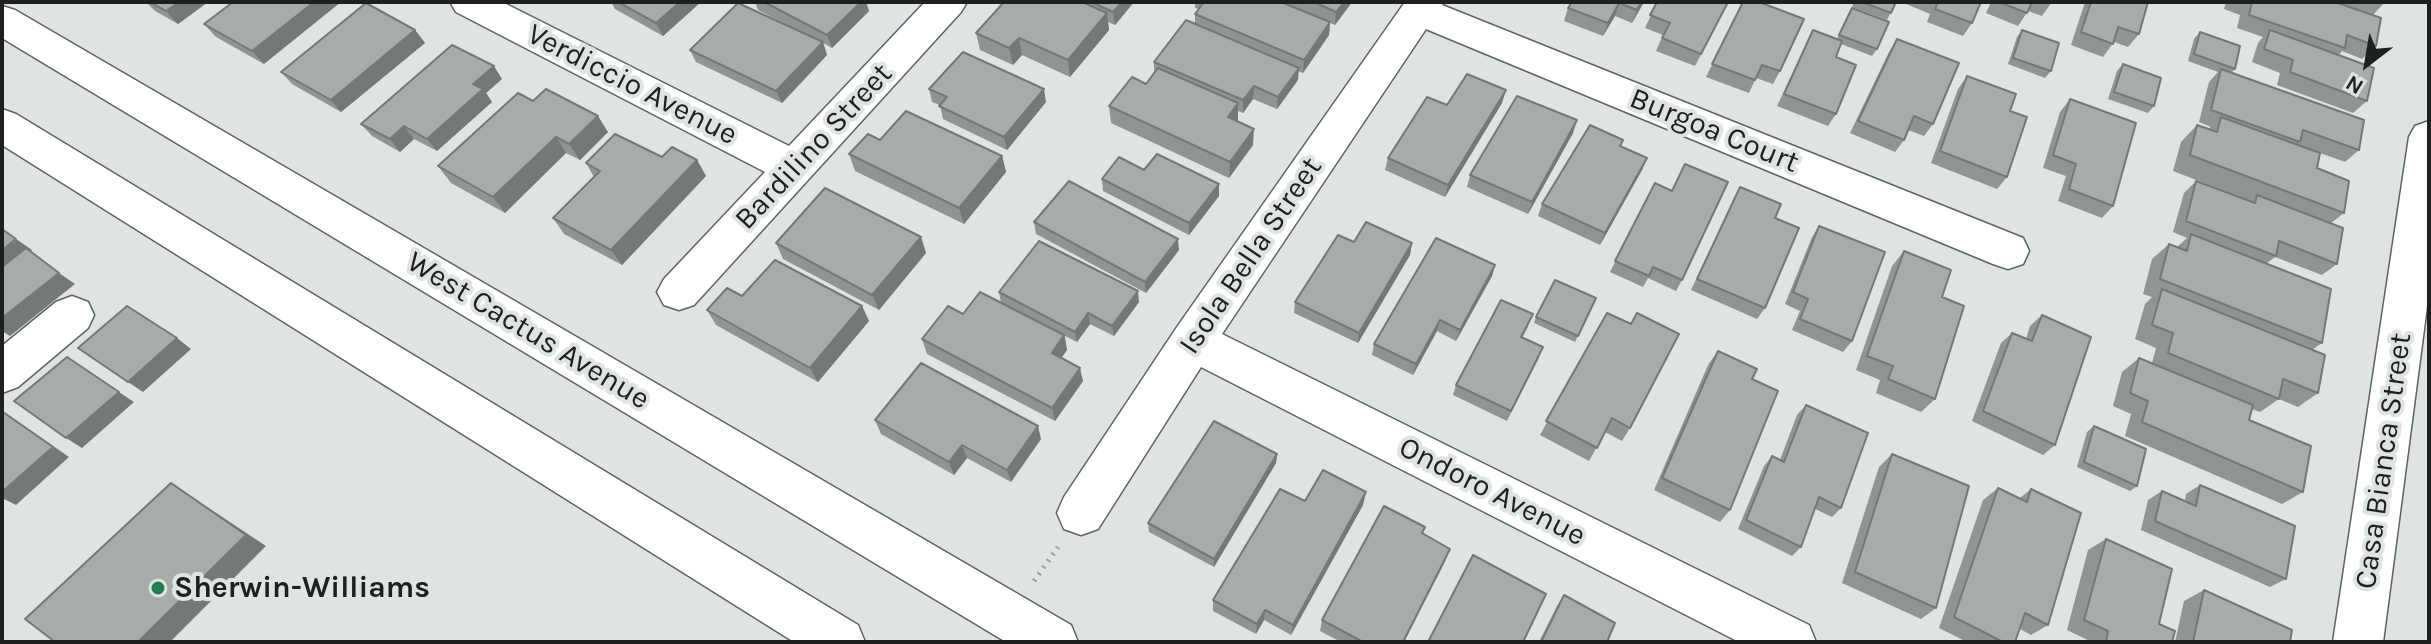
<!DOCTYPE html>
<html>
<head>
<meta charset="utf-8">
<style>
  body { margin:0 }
  #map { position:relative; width:2431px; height:644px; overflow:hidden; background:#dee5e1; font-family:Karla,sans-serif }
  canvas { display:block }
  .frame { position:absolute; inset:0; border:4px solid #1e201f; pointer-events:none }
  .north { position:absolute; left:2327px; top:24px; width:80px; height:80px; -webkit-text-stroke:6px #dee5e1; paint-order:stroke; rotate:211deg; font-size:22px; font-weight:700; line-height:32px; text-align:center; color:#1e201f }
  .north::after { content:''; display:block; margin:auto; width:28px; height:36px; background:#1e201f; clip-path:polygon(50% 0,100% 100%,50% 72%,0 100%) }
</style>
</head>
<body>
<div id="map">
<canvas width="2431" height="644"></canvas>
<div class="frame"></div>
<div class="north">N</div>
</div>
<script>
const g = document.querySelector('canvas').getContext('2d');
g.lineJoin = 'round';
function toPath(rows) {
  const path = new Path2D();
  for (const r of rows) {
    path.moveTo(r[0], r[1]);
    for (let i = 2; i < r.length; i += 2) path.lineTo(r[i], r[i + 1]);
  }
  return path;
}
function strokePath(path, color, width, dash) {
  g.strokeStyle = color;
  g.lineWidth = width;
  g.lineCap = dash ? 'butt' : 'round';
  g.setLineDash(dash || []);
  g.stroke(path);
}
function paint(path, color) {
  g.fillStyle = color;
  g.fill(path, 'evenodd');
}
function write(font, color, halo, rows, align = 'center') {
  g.font = font + ' Karla,sans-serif';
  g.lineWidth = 8;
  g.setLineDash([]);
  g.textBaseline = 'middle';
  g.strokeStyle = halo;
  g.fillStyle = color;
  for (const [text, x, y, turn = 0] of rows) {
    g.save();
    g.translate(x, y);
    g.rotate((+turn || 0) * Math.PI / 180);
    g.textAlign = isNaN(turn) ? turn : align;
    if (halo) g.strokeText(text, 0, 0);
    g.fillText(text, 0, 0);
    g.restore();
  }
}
const path = toPath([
  [1034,581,1058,547]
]);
const minor = toPath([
  [450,2,502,2,789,146,925,2,967,2,961,12,694,305,679,310,664,305,657,292,664,279,765,172,456,12,450,2],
  [1405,2,1444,2,1442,5,2023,238,2029,251,2023,264,2008,269,1993,264,1426,29,1222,334,1809,625,1816,642,1739,642,1201,367,1098,529,1081,535,1064,529,1057,513,1064,497,1177,327,1405,2],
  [2429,121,2429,291,2383,642,2333,642,2409,137,2415,126,2429,121],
  [72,296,88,302,94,315,88,328,18,387,2,393,2,346,56,302,72,296]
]);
const primary = toPath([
  [2,6,15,10,1071,625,1078,642,1006,642,2,38,2,6],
  [2,109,16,114,858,625,865,642,794,642,2,145,2,109]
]);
const wall = toPath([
  [146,2,208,2,178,24,155,11],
  [233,2,264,64,216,37,204,24],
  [611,2,701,2,663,36,615,9],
  [755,2,866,2,869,11,832,48,823,43,827,55,782,103,696,62,690,50,812,38,758,10],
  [1000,2,1134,2,1115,25,1108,22,1109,30,1070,77,1022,55,1013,65,980,50,976,33,1001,5],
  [1195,2,1281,2,1315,16,1283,2,1352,2,1335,25,1330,23,1329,35,1303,73,1298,71,1298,80,1277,109,1253,99,1243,113,1238,111,1237,121,1253,145,1229,178,1111,123,1109,106,1146,84,1154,72,1154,62,1195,24,1195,14,1199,9,1195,8],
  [1644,2,1632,23,1615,16,1603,36,1564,21,1568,8],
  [1657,2,1729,2,1695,66,1656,51,1663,35,1645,28],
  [1743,2,1780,71,1773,84,1756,78,1749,93,1706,77],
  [1854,2,1896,2,1887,20,1852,7],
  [1907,2,1981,2,1972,23,1963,36,1927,22,1930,14,1906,4],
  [1991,2,2052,2,2042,16,2028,11,2018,26,1986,13],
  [2085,2,2148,2,2139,34,2128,47,2114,42,2103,57,2071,45],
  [2226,2,2385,2,2373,15,2376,46,2362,59,2342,51,2339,55,2367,101,2353,113,2277,85,2280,73,2252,62,2258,43,2263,37,2237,28,2240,15,2224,9],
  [1852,8,1877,49,1872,56,1841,44,1836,57,1836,114,1828,126,1777,106,1813,30,1837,39],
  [415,30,425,43,341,112,292,84,281,72],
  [2022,30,2051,71,2045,78,2008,64,2017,37],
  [2200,32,2235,69,2231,73,2359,150,2345,162,2298,145,2317,168,2344,213,2331,223,2337,264,2322,275,2275,257,2266,264,2322,343,2312,350,2318,393,2298,407,2279,399,2260,412,2252,409,2249,420,2303,492,2282,504,2125,436,2131,414,2113,406,2122,372,2139,358,2152,363,2156,348,2135,339,2145,304,2152,297,2143,294,2152,259,2169,244,2177,247,2187,238,2173,232,2184,193,2196,181,2251,201,2173,171,2181,142,2197,125,2208,129,2211,127,2199,122,2209,82,2218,72,2188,61,2194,39],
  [1897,39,1933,124,1924,136,1908,130,1904,140,1895,152,1850,133,1889,52],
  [2123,64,2154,106,2148,113,2108,99,2117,71],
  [1967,76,2010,111,2007,177,1997,189,1931,163,1958,89],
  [502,79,486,93,492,102,437,151,414,139,400,152,372,136,361,124],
  [929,89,1046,102,1007,150,943,119,940,105,932,102],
  [2070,99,2113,206,2102,218,2058,201,2066,176,2043,168,2060,112],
  [533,101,608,132,580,160,566,153,505,213,451,183,438,166],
  [1502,103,1445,197,1385,170,1388,158,1447,105],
  [1573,133,1528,214,1467,187,1470,175],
  [880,140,1002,156,1006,172,964,224,855,171,849,154],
  [1623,140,1620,146,1647,158,1642,170,1600,245,1538,216,1542,204],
  [662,157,697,160,706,176,622,265,564,234,553,218,594,177,586,163],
  [1144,170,1219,196,1189,235,1103,191,1102,179],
  [1655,183,1682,280,1676,291,1648,278,1643,287,1610,272],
  [1740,187,1775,218,1765,308,1757,319,1691,290],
  [1034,222,1179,250,1146,293,1036,234],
  [1819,226,1852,341,1843,352,1792,330,1800,311,1785,304,1812,237],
  [921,237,926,253,879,310,783,259,776,243],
  [1354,242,1412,243,1410,255,1358,343,1294,313,1295,302],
  [1904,251,1942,297,1935,399,1921,412,1876,393,1880,380,1856,370,1892,266],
  [1495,265,1492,276,1456,341,1437,331,1413,375,1372,355,1374,344],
  [999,292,1139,302,1114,336,1090,324,1077,342,1065,336,1067,350,1061,358,1083,381,1055,421,927,354,922,339,963,314,1001,303],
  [742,296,862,306,869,321,818,382,716,325,707,310],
  [1596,298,1575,342,1534,323,1536,317],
  [1607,313,1630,428,1622,441,1605,432,1589,461,1540,435],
  [2042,315,2055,445,2043,455,1972,421,2001,343,2012,333,2026,339,2030,326],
  [1529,325,1522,338,1539,358,1507,421,1453,395,1456,385],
  [1718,351,1752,379,1730,510,1720,522,1654,490,1708,365],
  [1806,405,1841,508,1832,517,1815,509,1801,547,1792,556,1738,529,1764,466,1772,456,1780,460,1797,415],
  [875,420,1041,439,1011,482,967,458,954,475,881,434],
  [2094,426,2137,486,2130,491,2077,467,2087,432],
  [1277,454,1276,463,1214,567,1149,532,1148,523],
  [1892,454,1936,608,1921,619,1842,583,1879,467],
  [2200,485,2286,579,2270,587,2141,530,2148,500,2162,491,2185,501,2186,494],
  [1998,488,2020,498,2031,489,2048,625,2031,635,2020,629,2015,642,1967,642,1939,628,1983,500],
  [1363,505,1291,635,1264,620,1256,634,1213,611,1213,600],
  [1425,527,1423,534,1446,560,1404,642,1341,642,1320,631,1322,620],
  [2106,539,2159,624,2172,642,2090,642,2090,641,2067,630,2088,550],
  [2204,590,2290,642,2175,642,2184,601],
  [1564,595,1607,642,1539,642,1557,606]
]);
const shadedWall = toPath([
  [179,2,208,2,178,24,166,11],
  [314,2,341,2,264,64,252,51],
  [680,2,701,2,663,36,656,23],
  [861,2,866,2,869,11,832,48,827,35],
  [1122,2,1134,2,1115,25,1113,12],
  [1344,2,1352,2,1335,25,1336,12],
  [1641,2,1644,2,1632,23,1637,10],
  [1619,3,1615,16,1603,36,1608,23],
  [1107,13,1109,30,1070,77,1068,60],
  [1330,22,1329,35,1303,73,1304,60],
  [415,30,425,43,341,112,331,100],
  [1019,38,1022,55,1013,65,1009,48],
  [823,42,827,55,782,103,776,91],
  [494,66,502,79,486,93,492,102,437,151,427,139,473,84],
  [1299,68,1298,80,1277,109,1278,97],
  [1254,86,1253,99,1243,113,1243,100],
  [1044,89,1046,102,1007,150,1004,137],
  [1506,90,1502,103,1445,197,1448,185],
  [1238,103,1238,120,1228,133,1228,117],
  [598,116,608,132,580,160,569,144],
  [1577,120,1573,133,1528,214,1532,202],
  [404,126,414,139,400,152,390,139],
  [1254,129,1253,145,1229,178,1230,162],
  [556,137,566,153,505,213,493,197],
  [1002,156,1006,172,964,224,959,208],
  [1647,158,1642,170,1600,245,1605,233],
  [697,160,706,176,622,265,611,250],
  [1219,184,1219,196,1189,235,1189,223],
  [921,237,926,253,879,310,872,295],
  [16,239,32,250,2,274,2,250],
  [1178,239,1179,250,1146,293,1145,282],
  [1412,243,1410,255,1358,343,1359,333],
  [1495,265,1492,276,1456,341,1460,330],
  [59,273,75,284,10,336,2,331,2,318],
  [1138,291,1139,302,1114,336,1112,326],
  [862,306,869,321,818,382,810,368],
  [1088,313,1090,324,1077,342,1075,332],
  [1440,320,1437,331,1413,375,1416,364],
  [1064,335,1067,350,1055,367,1052,353],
  [177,338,191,349,143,392,128,382],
  [1080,368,1083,381,1055,421,1052,408],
  [119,392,134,402,82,448,66,438],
  [3,412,20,423,69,457,16,505,2,498],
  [1038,426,1041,439,1011,482,1007,470],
  [962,445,967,458,954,475,949,462],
  [1277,454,1276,463,1214,567,1214,559],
  [171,483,266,546,170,642,138,642],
  [1366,492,1363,505,1291,635,1293,625],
  [1450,549,1404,642,1403,642],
  [1265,610,1264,620,1256,634,1257,624]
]);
const building = toPath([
  [150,2,179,2,166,11,150,2],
  [233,2,314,2,252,51,204,24,233,2],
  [618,2,680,2,656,23,618,2],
  [764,2,861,2,827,35,764,2],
  [1004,2,1082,2,1107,13,1068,60,1019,38,1009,48,976,33,1004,2],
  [1091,2,1122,2,1113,12,1091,2],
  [1204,2,1281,2,1330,22,1304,60,1195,14,1204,2],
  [1314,2,1344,2,1336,12,1314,2],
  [1572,2,1641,2,1637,10,1619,3,1608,23,1568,8,1572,2],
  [1657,2,1728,2,1701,54,1662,38,1670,23,1650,15,1657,2],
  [1743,2,1759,2,1804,19,1780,71,1762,65,1755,80,1712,64,1743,2],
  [1862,2,1896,2,1891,13,1862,2],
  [1938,2,1981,2,1972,23,1935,9,1938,2],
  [1999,2,2032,2,2027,13,1999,2],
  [2091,2,2148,2,2139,34,2118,27,2113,44,2081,32,2091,2],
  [2252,2,2335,2,2381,18,2376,46,2347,35,2345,48,2249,15,2252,2],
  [366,3,415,30,331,100,281,72,366,3],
  [738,3,823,42,776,91,690,50,738,3],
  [1852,8,1889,22,1877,49,1839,35,1852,8],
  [1186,20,1299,68,1278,97,1254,86,1243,100,1154,62,1186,20],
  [1813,30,1842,41,1836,57,1856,65,1836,114,1784,94,1813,30],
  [2022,30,2059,43,2051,71,2013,58,2022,30],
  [2270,30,2374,68,2367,101,2290,72,2293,60,2264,49,2270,30],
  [2200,32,2240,46,2235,69,2194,54,2200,32],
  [1897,39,1959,63,1933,124,1914,116,1904,140,1858,121,1897,39],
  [452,45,494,66,473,84,483,89,427,139,404,126,390,139,361,124,452,45],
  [963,52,1044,89,1004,137,939,106,947,97,929,89,963,52],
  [2123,64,2161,78,2154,106,2114,92,2123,64],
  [1158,68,1238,103,1228,117,1254,129,1230,162,1109,106,1132,77,1146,84,1158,68],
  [2221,69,2364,120,2359,150,2303,130,2300,142,2211,110,2221,69],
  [1467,74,1506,90,1448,185,1388,158,1427,97,1447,105,1467,74],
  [1967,76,2016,94,2010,111,2027,117,2007,177,1940,151,1967,76],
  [546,89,598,116,569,144,556,137,493,197,438,166,518,93,533,101,546,89],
  [1517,96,1577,120,1532,202,1470,175,1517,96],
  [2070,99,2136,123,2113,206,2069,189,2076,164,2053,155,2070,99],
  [906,111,1002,156,959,208,849,154,868,134,880,140,906,111],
  [2221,117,2320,153,2317,168,2349,181,2344,213,2190,155,2197,125,2217,132,2221,117],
  [1590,125,1623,140,1620,146,1647,158,1605,233,1542,204,1590,125],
  [615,134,662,157,672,147,697,160,611,250,553,218,600,171,586,163,615,134],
  [1157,154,1219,184,1189,223,1102,179,1119,157,1144,170,1157,154],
  [1685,164,1728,182,1682,280,1653,267,1649,276,1615,261,1655,183,1672,191,1685,164],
  [1069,181,1178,239,1145,282,1034,222,1069,181],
  [2196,181,2255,203,2257,195,2343,228,2337,264,2279,241,2276,256,2186,221,2196,181],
  [1740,187,1781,204,1775,218,1799,228,1765,308,1697,279,1740,187],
  [825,188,921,237,872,295,776,243,825,188],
  [1366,222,1412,243,1359,333,1295,302,1338,235,1354,242,1366,222],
  [1819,226,1885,252,1852,341,1800,319,1808,299,1793,292,1819,226],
  [2,229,16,239,2,250,2,229],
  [2191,234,2331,289,2322,343,2160,279,2169,244,2187,251,2191,234],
  [1436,238,1495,265,1460,330,1440,320,1416,364,1374,344,1436,238],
  [1039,241,1138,291,1112,326,1088,313,1075,332,999,292,1039,241],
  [26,248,59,273,2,318,2,267,26,248],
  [1904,251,1951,270,1942,297,1964,306,1935,399,1888,379,1893,366,1867,356,1904,251],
  [775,260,862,306,810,368,707,310,727,288,742,296,775,260],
  [1555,280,1596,298,1578,336,1536,317,1555,280],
  [2162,289,2325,355,2318,393,2283,379,2279,399,2168,353,2173,333,2152,325,2162,289],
  [980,292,1064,335,1052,353,1080,368,1052,408,922,339,948,306,963,314,980,292],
  [1501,300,1533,314,1521,337,1543,347,1511,411,1456,385,1501,300],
  [127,306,177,338,128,382,78,348,127,306],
  [1607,313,1631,324,1637,313,1679,334,1630,428,1612,418,1597,448,1546,421,1607,313],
  [2042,315,2091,337,2055,445,1983,411,2012,333,2032,341,2042,315],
  [1718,351,1757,369,1752,379,1778,391,1730,510,1662,478,1718,351],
  [67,357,119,392,66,438,14,401,67,357],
  [2139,358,2253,405,2249,420,2311,446,2303,492,2142,422,2148,401,2130,393,2139,358],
  [921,363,1038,426,1007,470,962,445,949,462,875,420,921,363],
  [1806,405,1868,433,1841,508,1819,497,1801,547,1746,520,1772,456,1784,462,1806,405],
  [3,412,53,447,2,492,2,414,3,412],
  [1214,421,1277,454,1214,559,1148,523,1214,421],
  [2094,426,2146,449,2137,486,2084,462,2094,426],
  [1892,454,1969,486,1936,608,1855,572,1892,454],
  [1323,470,1366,492,1293,625,1265,610,1257,624,1213,600,1280,489,1305,501,1323,470],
  [171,483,246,535,138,642,55,642,25,619,171,483],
  [2200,485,2295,526,2286,579,2155,521,2162,491,2196,506,2200,485],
  [1998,488,2027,502,2031,489,2081,513,2048,625,2025,613,2015,642,2003,642,1954,617,1998,488],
  [1384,506,1425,527,1422,533,1450,549,1403,642,1363,642,1322,620,1384,506],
  [2106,539,2172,569,2159,624,2175,631,2172,642,2106,642,2108,631,2084,620,2106,539],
  [1473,555,1546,594,1523,642,1428,642,1473,555],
  [2204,590,2292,630,2290,642,2193,642,2204,590],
  [1564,595,1615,623,1607,642,1541,642,1564,595]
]);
const markers = [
  [158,588,8,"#247e54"]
];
const streetNames = [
  ["Verdiccio Avenue",632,85,27],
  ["Burgoa Court",1714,131,22],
  ["Bardilino Street",814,147,-47],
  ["Isola Bella Street",1251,256,-56],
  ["West Cactus Avenue",528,331,31],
  ["Casa Bianca Street",2384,461,-82],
  ["Ondoro Avenue",1492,492,27]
];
const poiNames = [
  ["Sherwin-Williams",174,588]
];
strokePath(minor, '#5d635f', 3);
strokePath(primary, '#5d635f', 3);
strokePath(path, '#989d9a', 5, [2, 6]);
paint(minor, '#fff');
paint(primary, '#fff');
paint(wall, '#8f9590');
paint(shadedWall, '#747976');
paint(building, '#a6ada8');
strokePath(building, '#747976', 2);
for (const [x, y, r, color] of markers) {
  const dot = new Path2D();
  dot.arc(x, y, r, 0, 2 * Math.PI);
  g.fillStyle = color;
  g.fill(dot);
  strokePath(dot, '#dee5e1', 3);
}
write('30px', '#1e201f', '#dee5e1', streetNames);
write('bold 30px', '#1e201f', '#dee5e1', poiNames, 'left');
</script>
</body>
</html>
